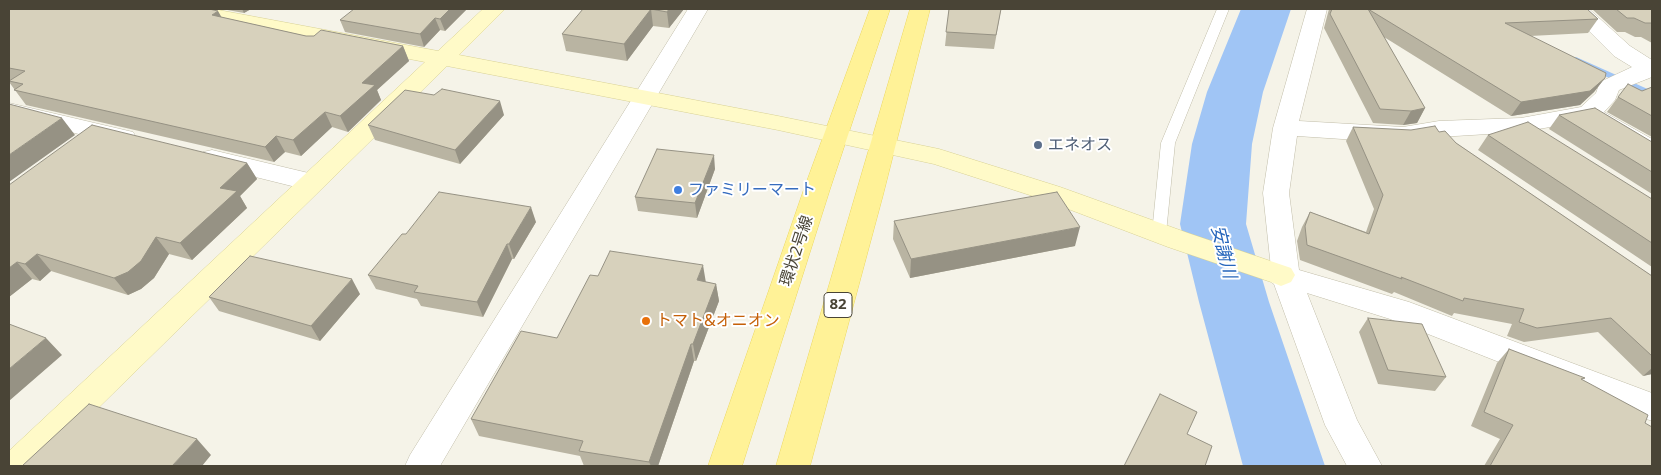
<!DOCTYPE html>
<html>
<head>
<meta charset="utf-8">
<style>
  body { margin:0 }
  #map { position:relative; width:1661px; height:475px; overflow:hidden; background:#f5f3e8; font-family:"Noto Sans",sans-serif }
  canvas { display:block }
  .frame { position:absolute; inset:0; border:10px solid #494436; pointer-events:none }
</style>
</head>
<body>
<div id="map">
<canvas width="1661" height="475"></canvas>
<div class="frame"></div>
</div>
<script>
const g = document.querySelector('canvas').getContext('2d');
g.lineJoin = 'round';
function toPath(rows) {
  const path = new Path2D();
  for (const r of rows) {
    path.moveTo(r[0], r[1]);
    for (let i = 2; i < r.length; i += 2) path.lineTo(r[i], r[i + 1]);
  }
  return path;
}
function paint(path, color) {
  g.fillStyle = color;
  g.fill(path, 'evenodd');
}
function strokePath(path, color, width, dash) {
  g.strokeStyle = color;
  g.lineWidth = width;
  g.lineCap = dash ? 'butt' : 'round';
  g.setLineDash(dash || []);
  g.stroke(path);
}
function write(font, color, halo, rows, align = 'center') {
  g.font = font + ' "Noto Sans","Noto Sans JP",sans-serif';
  g.lineWidth = 4;
  g.setLineDash([]);
  g.textBaseline = 'middle';
  g.strokeStyle = halo;
  g.fillStyle = color;
  for (const [text, x, y, turn = 0] of rows) {
    g.save();
    g.translate(x, y);
    g.rotate((+turn || 0) * Math.PI / 180);
    g.textAlign = isNaN(turn) ? turn : align;
    if (halo) g.strokeText(text, 0, 0);
    g.fillText(text, 0, 0);
    g.restore();
  }
}
const stream = toPath([
  [1576,57,1652,91,1652,97,1573,62,1573,58,1576,57]
]);
const river = toPath([
  [1241,9,1291,9,1263,92,1252,144,1246,224,1269,302,1325,466,1243,466,1199,302,1180,224,1192,144,1207,92,1241,9]
]);
const lane = toPath([
  [1217,9,1229,9,1175,143,1166,233,1164,237,1159,238,1154,237,1152,233,1161,143,1217,9]
]);
const street = toPath([
  [688,9,708,9,440,466,405,466,410,455,688,9],
  [1307,9,1327,9,1299,121,1403,127,1439,121,1521,118,1581,107,1596,93,1600,82,1632,67,1614,56,1567,9,1589,9,1630,46,1652,60,1652,77,1619,90,1615,100,1604,112,1652,139,1652,158,1643,156,1585,121,1521,132,1439,137,1403,143,1297,136,1289,193,1299,270,1409,302,1652,393,1652,421,1570,390,1390,319,1307,293,1357,420,1382,466,1347,466,1325,425,1274,284,1271,282,1267,275,1271,268,1263,193,1273,128,1307,9],
  [9,103,133,132,136,137,133,142,124,145,9,117,9,103],
  [212,150,321,176,325,182,321,188,312,191,203,164,199,158,203,152,212,150]
]);
const secondary = toPath([
  [172,9,213,9,438,51,483,9,505,9,459,55,778,116,939,149,1060,187,1188,233,1291,268,1295,275,1291,282,1281,286,1271,282,1168,247,1042,199,934,164,778,130,447,66,39,466,9,466,9,451,425,62,182,15,175,13,172,9]
]);
const primary = toPath([
  [870,9,890,9,830,189,742,466,708,466,804,189,870,9],
  [910,9,930,9,883,195,810,466,776,466,910,9]
]);
const wall = toPath([
  [9,9,221,17,306,36,403,46,409,61,377,90,381,100,348,132,332,127,301,156,285,152,274,162,26,105,9,82,10,81,9,80],
  [222,9,251,9,244,13],
  [467,9,445,31,440,30,424,47,345,32,340,20],
  [583,9,684,9,669,28,653,26,627,61,566,51,562,34],
  [949,9,1001,9,994,49,945,46],
  [1328,9,1587,9,1598,19,1588,33,1530,36,1605,78,1594,92,1580,105,1511,116,1384,37,1425,108,1417,123,1403,125,1373,123,1324,28,1329,9],
  [1592,9,1652,9,1652,43,1641,37,1635,37,1625,32,1617,32],
  [1652,88,1652,137,1607,112,1618,97,1642,91],
  [504,115,460,164,375,140,368,125],
  [1559,115,1652,142,1652,194,1549,129],
  [1353,127,1439,132,1456,143,1652,276,1652,374,1643,376,1598,332,1524,342,1507,336,1512,324,1454,313,1452,316,1394,292,1392,294,1300,260,1297,241,1302,227,1310,212,1366,232,1374,209,1346,141],
  [1488,135,1652,199,1652,267,1478,150],
  [247,163,257,179,240,196,247,208,192,260,169,254,154,278,141,289,128,295,51,271,40,281,32,279,9,297,9,185],
  [715,169,697,218,638,211,635,197],
  [894,221,1075,246,910,278,893,239],
  [536,222,514,259,512,259,483,317,421,306,417,299,376,289,368,275,406,234],
  [598,276,706,282,716,284,719,301,696,361,694,361,658,466,584,466,580,456,479,436,471,419,557,338],
  [360,294,320,341,219,311,209,297],
  [1368,318,1446,377,1435,391,1378,384,1359,332],
  [1509,349,1583,380,1645,423,1652,466,1484,466,1500,439,1471,426,1497,363]
]);
const shadedWall = toPath([
  [242,9,251,9,244,13],
  [450,9,467,9,445,31,440,19],
  [651,9,653,26,627,61,624,44],
  [669,9,684,9,669,28,667,12],
  [218,11,226,25,212,15],
  [435,18,440,30,424,47,420,34],
  [403,46,409,61,377,90,381,100,348,132,340,116,362,83],
  [1605,78,1594,92,1580,105,1511,116,1521,102],
  [500,101,504,115,460,164,455,150],
  [1425,108,1417,123,1403,125,1411,111],
  [325,112,332,127,301,156,293,140],
  [62,118,75,135,9,182,9,155],
  [276,136,285,152,274,162,265,147],
  [714,155,715,169,697,218,695,203],
  [247,163,257,179,240,196,247,208,192,260,180,243,220,188],
  [531,207,536,222,514,259,509,244],
  [1080,227,1075,246,910,278,911,259],
  [156,237,169,254,154,278,141,289,128,295,114,278],
  [507,244,512,259,483,317,477,302],
  [37,254,51,271,40,281,25,264],
  [17,262,32,279,9,297,9,268],
  [703,265,706,283,697,280],
  [352,279,360,294,320,341,311,326],
  [716,284,719,301,696,361,693,344],
  [46,338,62,355,9,401,9,369],
  [691,344,694,361,658,466,651,466,649,462],
  [1652,368,1652,374,1643,376],
  [197,439,211,455,202,466,172,466]
]);
const building = toPath([
  [9,9,209,9,218,11,212,15,306,36,314,36,321,30,403,46,362,83,375,85,340,116,325,112,293,140,276,136,265,147,14,90,23,84,9,81,25,71,9,68,9,9],
  [354,9,450,9,440,19,435,18,420,34,340,20,354,9],
  [583,9,669,9,667,12,651,9,624,44,562,34,583,9],
  [949,9,1001,9,996,35,946,32,949,9],
  [1332,9,1368,9,1425,108,1411,111,1380,109,1330,14,1332,9],
  [1368,9,1587,9,1598,19,1505,23,1606,73,1605,78,1590,91,1521,102,1368,9],
  [1616,9,1652,9,1652,23,1645,23,1634,18,1627,18,1616,9],
  [1628,84,1642,91,1652,87,1652,116,1618,97,1628,84],
  [442,89,500,101,455,150,368,125,405,90,434,95,442,89],
  [9,104,62,118,9,155,9,104],
  [1595,108,1652,142,1652,172,1559,115,1595,108],
  [1528,122,1652,199,1652,243,1488,135,1528,122],
  [92,125,247,163,220,188,237,191,180,243,156,237,141,261,128,272,114,278,37,254,25,264,17,262,9,268,9,185,92,125],
  [1435,126,1439,132,1445,131,1456,143,1652,276,1652,356,1611,318,1537,328,1519,322,1524,309,1464,298,1463,301,1401,277,1402,279,1307,245,1305,226,1310,212,1369,234,1383,195,1353,127,1411,130,1435,126],
  [657,149,714,155,695,203,635,197,657,149],
  [439,192,531,207,509,244,507,244,477,302,414,292,418,286,368,275,402,234,406,234,439,192],
  [1057,192,1080,227,911,259,894,221,1057,192],
  [610,251,703,265,697,280,716,284,693,344,691,344,649,462,579,451,583,441,471,419,521,331,557,338,590,275,598,276,610,251],
  [250,256,352,279,311,326,209,297,250,256],
  [1368,318,1422,324,1446,377,1388,370,1368,318],
  [9,324,46,338,9,369,9,324],
  [1509,349,1585,378,1581,379,1648,415,1645,423,1652,427,1652,466,1490,466,1513,425,1484,412,1509,349],
  [1160,394,1197,412,1187,434,1212,446,1205,466,1124,466,1160,394],
  [89,404,197,439,172,466,22,466,89,404]
]);
const markers = [
  [1038,145,5,"#5c6f8a"],
  [678,190,5,"#3f7fe0"],
  [646,321,5,"#e8710a"]
];
const shields = [
  [838,305,28]
];
const shieldNames = [
  ["82",838,305]
];
const serviceNames = [
  ["エネオス",1048,145]
];
const shopNames = [
  ["ファミリーマート",688,190]
];
const streetNames = [
  ["環状2号線",797,251,-72]
];
const foodNames = [
  ["トマト&オニオン",656,321]
];
const waterNames = [
  ["安謝川",1223,252,76]
];
paint(stream, '#a0c5f5');
paint(river, '#a0c5f5');
strokePath(lane, '#c1bda9', 1);
strokePath(street, '#c1bda9', 1);
strokePath(secondary, '#d8d195', 1);
strokePath(primary, '#ecd75f', 1);
paint(lane, '#fff');
paint(street, '#fff');
paint(secondary, '#fffac8');
paint(primary, '#fff297');
paint(wall, '#b9b4a2');
paint(shadedWall, '#969284');
paint(building, '#d7d1bc');
strokePath(building, '#969284', 1);
for (const [x, y, r, color] of markers) {
  const dot = new Path2D();
  dot.arc(x, y, r, 0, 2 * Math.PI);
  g.fillStyle = color;
  g.fill(dot);
  strokePath(dot, '#fff', 2);
}
for (const [x, y, w] of shields) {
  const box = new Path2D();
  box.roundRect(x - w / 2, y - 12.5, w, 25, 4);
  g.fillStyle = '#fff';
  g.fill(box);
  strokePath(box, '#494436', 1);
}
write('bold 15px', '#494436', null, shieldNames);
write('16px', '#4e5e75', '#fff', serviceNames, 'left');
write('16px', '#366cbe', '#fff', shopNames, 'left');
write('16px', '#494436', '#fff', streetNames);
write('16px', '#c56008', '#fff', foodNames, 'left');
write('italic 18px', '#2766bc', '#fff', waterNames);
</script>
</body>
</html>
